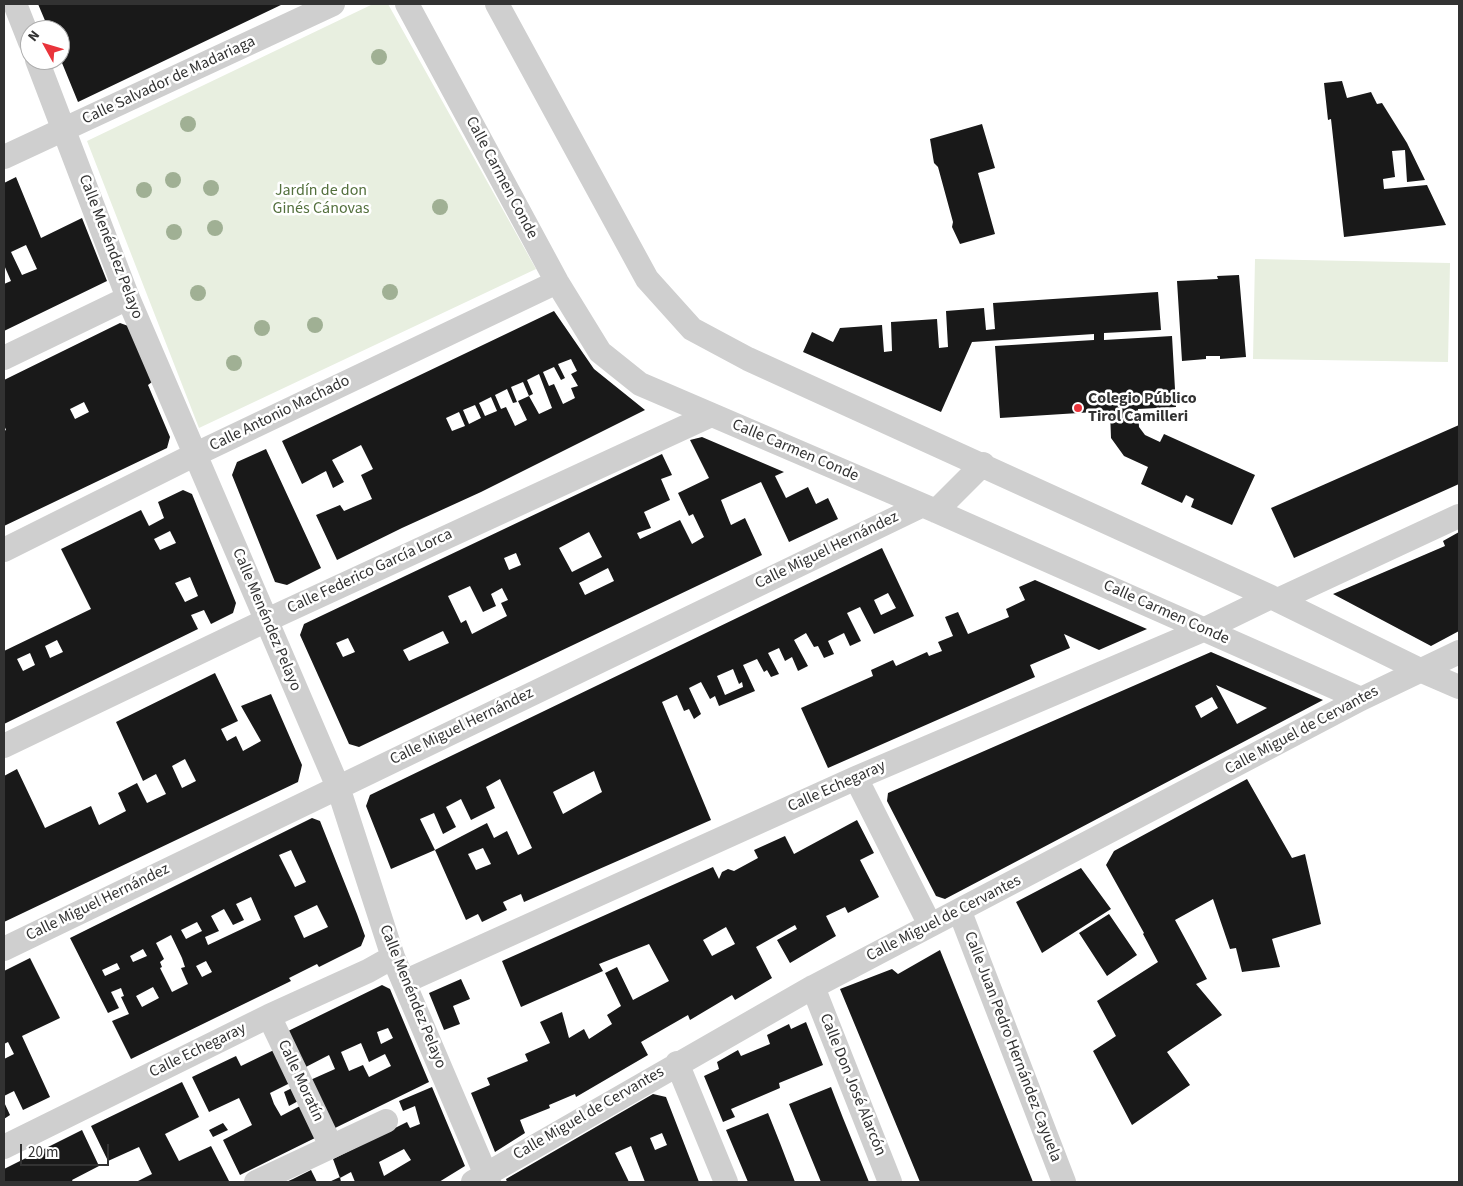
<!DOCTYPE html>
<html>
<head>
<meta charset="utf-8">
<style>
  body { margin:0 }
  #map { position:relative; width:1463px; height:1186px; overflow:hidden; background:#fff; font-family:"Source Sans 3",sans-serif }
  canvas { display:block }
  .frame { position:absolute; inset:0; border:5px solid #323232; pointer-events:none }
  .north { position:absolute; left:20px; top:20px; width:50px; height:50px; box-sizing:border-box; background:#fff; border:1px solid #adadad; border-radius:50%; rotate:309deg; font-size:14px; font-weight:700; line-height:20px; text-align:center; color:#323232 }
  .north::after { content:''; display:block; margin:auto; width:18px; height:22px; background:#e9343b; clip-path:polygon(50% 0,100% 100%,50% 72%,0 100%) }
  .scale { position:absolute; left:20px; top:1144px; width:89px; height:22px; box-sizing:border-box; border:2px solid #323232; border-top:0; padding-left:6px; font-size:15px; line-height:18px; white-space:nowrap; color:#323232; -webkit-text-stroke:4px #fff; paint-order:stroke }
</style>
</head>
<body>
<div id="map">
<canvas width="1463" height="1186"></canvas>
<div class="frame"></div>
<div class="north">N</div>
<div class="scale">20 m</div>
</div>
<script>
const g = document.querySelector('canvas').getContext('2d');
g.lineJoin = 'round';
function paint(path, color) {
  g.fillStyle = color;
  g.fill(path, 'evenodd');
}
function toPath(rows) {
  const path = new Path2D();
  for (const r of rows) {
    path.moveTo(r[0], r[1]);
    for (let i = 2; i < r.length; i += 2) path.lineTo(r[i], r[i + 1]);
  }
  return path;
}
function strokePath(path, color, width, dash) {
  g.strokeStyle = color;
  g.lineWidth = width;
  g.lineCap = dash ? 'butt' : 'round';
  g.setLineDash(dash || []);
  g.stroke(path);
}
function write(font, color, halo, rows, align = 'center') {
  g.font = font + ' "Source Sans 3",sans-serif';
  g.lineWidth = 5;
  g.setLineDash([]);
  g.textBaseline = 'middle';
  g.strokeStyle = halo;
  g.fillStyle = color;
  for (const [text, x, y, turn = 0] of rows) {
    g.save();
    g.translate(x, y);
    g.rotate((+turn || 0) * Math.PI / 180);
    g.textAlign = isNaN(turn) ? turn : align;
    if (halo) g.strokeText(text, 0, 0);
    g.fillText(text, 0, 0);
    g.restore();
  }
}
const green = toPath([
  [373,4,388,4,536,269,199,428,87,141],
  [1255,259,1450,263,1448,362,1253,359]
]);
const building = toPath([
  [38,4,283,4,78,102,60,58,60,30,49,30],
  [1342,81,1347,98,1371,92,1377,104,1382,103,1407,143,1425,180,1407,182,1405,150,1392,151,1395,177,1383,179,1384,189,1427,185,1446,225,1344,237,1331,119,1328,120,1324,83],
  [982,124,995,168,978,173,995,234,960,244,952,227,953,222,938,167,934,163,930,139],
  [16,177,41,238,82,218,107,281,4,331,4,284,11,281,4,265,4,183],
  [26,245,37,269,22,275,11,252],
  [1239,275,1246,357,1220,359,1220,356,1206,356,1206,359,1182,361,1177,281,1218,279,1217,276],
  [1158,292,1161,330,1104,333,1104,340,1172,336,1176,407,1138,409,1139,427,1145,435,1160,442,1164,434,1255,475,1232,525,1191,507,1194,499,1186,495,1182,503,1141,484,1148,467,1124,456,1111,438,1110,411,1000,418,995,346,1094,340,1094,334,972,342,941,412,803,352,812,332,833,342,840,328,882,325,884,352,892,351,891,322,937,319,939,348,948,347,946,311,984,308,986,330,995,329,993,303],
  [554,311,594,369,645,410,481,492,402,528,337,560,316,515,340,505,344,511,372,499,361,475,373,469,361,445,332,460,344,482,333,488,326,471,302,484,282,441],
  [571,359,577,371,571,374,578,386,571,388,575,398,563,404,554,384,549,386,543,372,554,367,561,380,565,378,558,364],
  [539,374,552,408,539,414,529,396,518,401,527,420,515,426,506,407,501,409,495,395,507,389,513,403,517,402,511,387,523,382,529,396,533,394,527,380],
  [491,397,497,411,485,416,479,403],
  [475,405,481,418,469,424,463,410],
  [459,412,465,426,452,431,446,418],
  [120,323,131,327,152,382,148,385,170,437,167,448,4,526,4,431,6,430,4,425,4,380],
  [84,402,89,412,75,419,70,409],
  [1459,425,1459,484,1294,558,1271,508],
  [702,437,784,472,775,476,786,498,808,487,816,504,828,498,838,519,789,542,761,482,721,500,731,525,745,518,762,555,359,747,349,744,300,635,304,624,662,454,672,475,661,479,670,500,644,512,651,528,637,533,640,539,680,520,692,544,704,537,693,514,689,516,678,493,709,478,690,440],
  [589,532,602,557,572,572,559,548],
  [516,553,521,565,509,570,504,558],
  [608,568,614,581,585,595,579,583],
  [470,586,483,612,496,606,491,594,502,588,508,600,501,603,507,616,472,634,466,620,461,623,448,596],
  [443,631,449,643,409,661,403,650],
  [348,638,355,652,343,657,336,643],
  [266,449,321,568,287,585,275,582,232,475,237,462],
  [183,490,192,494,236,603,233,613,211,624,204,610,191,615,198,629,4,724,4,651,91,609,61,549,141,510,149,526,164,518,158,502],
  [170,531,176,543,160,550,154,539],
  [190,577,198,596,185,602,175,583],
  [57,640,63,652,50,658,45,646],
  [30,653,35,665,23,671,17,659],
  [1459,532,1459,631,1431,646,1333,594,1445,546,1443,541],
  [882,548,914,616,874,634,860,607,847,613,861,641,850,646,844,633,828,641,834,654,824,658,818,646,814,647,806,633,794,640,808,666,798,671,792,657,785,661,779,648,768,653,779,674,771,677,767,670,764,672,757,659,743,665,755,691,719,706,715,696,710,699,701,682,689,688,701,714,694,719,689,709,684,711,677,695,662,702,711,820,524,902,521,894,503,902,507,910,482,922,478,914,466,920,435,850,391,869,366,806,370,795],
  [888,593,896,608,881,615,874,600],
  [733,669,739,684,742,682,743,687,725,695,717,676],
  [594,771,602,792,563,814,553,792],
  [500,779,532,848,518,855,507,831,494,838,487,823,435,850,420,819,434,813,443,834,456,827,446,807,461,799,471,820,495,808,486,787],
  [483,848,491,864,476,870,468,854],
  [1035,580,1147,629,1099,650,1064,634,1070,648,1030,665,1035,677,828,768,801,708,873,676,871,670,893,660,896,666,927,652,929,656,942,651,938,642,953,636,945,617,958,612,968,634,1009,617,1006,609,1025,600,1019,587],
  [1211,652,1323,700,945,899,936,896,887,801,888,793],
  [1216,685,1267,708,1237,724],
  [1212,697,1218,708,1201,718,1195,706],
  [215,673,238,721,221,729,227,741,236,736,243,751,261,741,241,706,271,694,302,765,298,782,4,922,4,776,17,769,45,828,91,806,99,825,126,811,118,793,137,783,147,803,166,794,156,774,143,781,116,722],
  [185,759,196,781,182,788,172,766],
  [1247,779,1292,858,1305,854,1321,924,1272,939,1280,967,1242,972,1236,948,1230,949,1213,899,1175,920,1207,979,1196,984,1222,1015,1167,1052,1190,1085,1132,1125,1093,1051,1116,1036,1097,1001,1158,962,1143,934,1144,933,1106,865,1114,851],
  [312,818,320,821,357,914,365,936,361,946,319,967,317,964,289,978,291,981,131,1059,112,1021,129,1014,121,997,124,996,121,988,111,992,119,1008,108,1013,70,938],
  [291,850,306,882,295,887,279,855],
  [251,897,261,920,208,945,205,937,219,931,211,916,224,909,233,925,244,920,236,904],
  [317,905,328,927,304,938,294,916],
  [197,922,202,931,186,939,181,930],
  [171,935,182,958,185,967,181,968,188,984,172,992,160,968,162,967,160,962,164,959,156,943],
  [143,949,147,956,133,962,130,956],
  [206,961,212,972,202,977,196,966],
  [117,963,120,969,105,976,102,970],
  [153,987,159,998,142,1007,136,996],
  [857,820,874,853,860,860,879,897,848,913,845,907,826,916,836,936,790,963,777,940,797,929,795,925,756,947,772,978,735,1000,732,995,690,1020,688,1015,641,1042,648,1055,576,1097,575,1094,549,1105,550,1108,520,1120,525,1133,495,1152,471,1093,490,1085,487,1078,528,1061,525,1054,550,1043,540,1022,562,1012,569,1038,584,1029,589,1039,612,1024,607,1015,621,1006,605,973,617,967,633,1000,669,981,649,944,599,964,603,971,521,1007,502,961,713,867,719,879,722,872,728,869,734,871,758,858,754,850,785,836,794,854],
  [726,927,735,944,712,956,703,940],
  [1081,868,1111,909,1042,953,1016,902],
  [1109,914,1137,955,1107,976,1079,933],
  [940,950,1033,1182,920,1182,840,989,892,969,898,974],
  [30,958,60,1018,22,1036,50,1097,23,1110,14,1091,4,1096,4,1059,14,1054,8,1042,4,1044,4,971],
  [461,979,470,999,453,1006,460,1024,444,1030,429,993],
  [382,985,390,989,429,1082,333,1129,308,1081,335,1069,329,1055,302,1069,284,1033],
  [388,1028,393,1038,381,1044,377,1032],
  [361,1043,369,1062,385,1054,391,1066,369,1077,363,1065,349,1071,341,1052],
  [806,1022,823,1065,779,1083,780,1088,731,1109,735,1117,723,1122,704,1076,719,1069,717,1062,738,1050,741,1056,770,1044,767,1035,789,1024,791,1029],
  [276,1049,292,1082,270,1093,274,1104,281,1116,302,1105,317,1137,240,1175,223,1140,252,1125,239,1098,209,1112,192,1077,236,1056,241,1066],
  [182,1082,199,1117,165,1134,179,1161,211,1146,229,1181,136,1182,152,1174,139,1147,108,1161,91,1126],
  [294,1087,300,1100,289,1106,284,1092],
  [432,1087,465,1166,439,1182,355,1182,351,1172,340,1178,333,1159,407,1122,410,1128,420,1124,415,1106,403,1111,399,1101],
  [404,1149,411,1160,384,1176,379,1162],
  [831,1087,843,1118,869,1182,821,1182,789,1104],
  [653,1094,666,1097,699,1182,645,1182,631,1146,615,1153,629,1182,507,1182,506,1179],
  [662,1133,667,1145,655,1150,650,1138],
  [4,1102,10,1115,4,1119],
  [768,1113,780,1143,795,1182,748,1182,726,1130],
  [223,1123,228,1130,213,1137,209,1130],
  [82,1130,99,1166,72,1180,73,1182,4,1182,4,1169],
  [311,1170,317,1182,286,1182,293,1179],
  [340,1177,341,1182,329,1182]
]);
const minor = toPath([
  [15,4,30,42],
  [407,4,557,282,600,352,640,384,936,511,1361,699],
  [497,4,647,279,692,329,748,359,1271,597,1422,671,1459,687],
  [37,60,128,298,338,787,393,957,489,1182],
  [4,157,333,4],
  [4,358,128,298],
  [936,511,983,464],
  [4,550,194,455,557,282],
  [1278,600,1459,516],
  [4,746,267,620,711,415],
  [856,778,930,925],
  [960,912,1064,1182],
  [4,949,921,506],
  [404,982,856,778,1203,630,1271,597],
  [813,987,890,1182],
  [269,1016,331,1146],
  [677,1063,726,1182],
  [4,1147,269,1016,368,971,393,957],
  [256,1182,386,1121],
  [473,1182,813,987,1361,699,1459,652]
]);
const trees = [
  [379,57],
  [188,124],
  [173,180],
  [211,188],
  [144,190],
  [440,207],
  [215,228],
  [174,232],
  [390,292],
  [198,293],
  [315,325],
  [262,328],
  [234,363]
];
const markers = [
  [1078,408,5,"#e9343b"]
];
const streetNames = [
  ["Calle Salvador de Madariaga",169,81,-25],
  ["Calle Carmen Conde",501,178,62],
  ["Calle Menéndez Pelayo",110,247,69],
  ["Calle Antonio Machado",280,414,-26],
  ["Calle Carmen Conde",795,451,23],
  ["Calle Miguel Hernández",827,551,-26],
  ["Calle Federico García Lorca",370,572,-25],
  ["Calle Carmen Conde",1166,613,24],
  ["Calle Menéndez Pelayo",266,620,67],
  ["Calle Miguel Hernández",462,727,-26],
  ["Calle Miguel de Cervantes",1302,731,-28],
  ["Calle Echegaray",837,787,-24],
  ["Calle Miguel Hernández",98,903,-26],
  ["Calle Miguel de Cervantes",944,919,-27],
  ["Calle Menéndez Pelayo",412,997,68],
  ["Calle Juan Pedro Hernández Cayuela",1012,1047,69],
  ["Calle Echegaray",198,1051,-26],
  ["Calle Moratín",300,1081,65],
  ["Calle Don José Alarcón",852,1085,68],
  ["Calle Miguel de Cervantes",589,1114,-30]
];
const parkNames = [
  ["Jardín de don",321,191],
  ["Ginés Cánovas",321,209]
];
const poiNames = [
  ["Colegio Público",1088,399],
  ["Tirol Camilleri",1088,417]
];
paint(green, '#e8efe0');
paint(building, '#191919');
strokePath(minor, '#cfcfcf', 24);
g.fillStyle = '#a0b094';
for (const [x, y] of trees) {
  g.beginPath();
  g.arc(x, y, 8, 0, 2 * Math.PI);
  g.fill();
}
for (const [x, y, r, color] of markers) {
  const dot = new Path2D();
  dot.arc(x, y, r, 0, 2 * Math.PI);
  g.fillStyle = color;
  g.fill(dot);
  strokePath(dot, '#fff', 2);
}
write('16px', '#323232', '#fff', streetNames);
write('16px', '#53703d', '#fff', parkNames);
write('bold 16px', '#323232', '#fff', poiNames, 'left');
</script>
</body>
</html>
